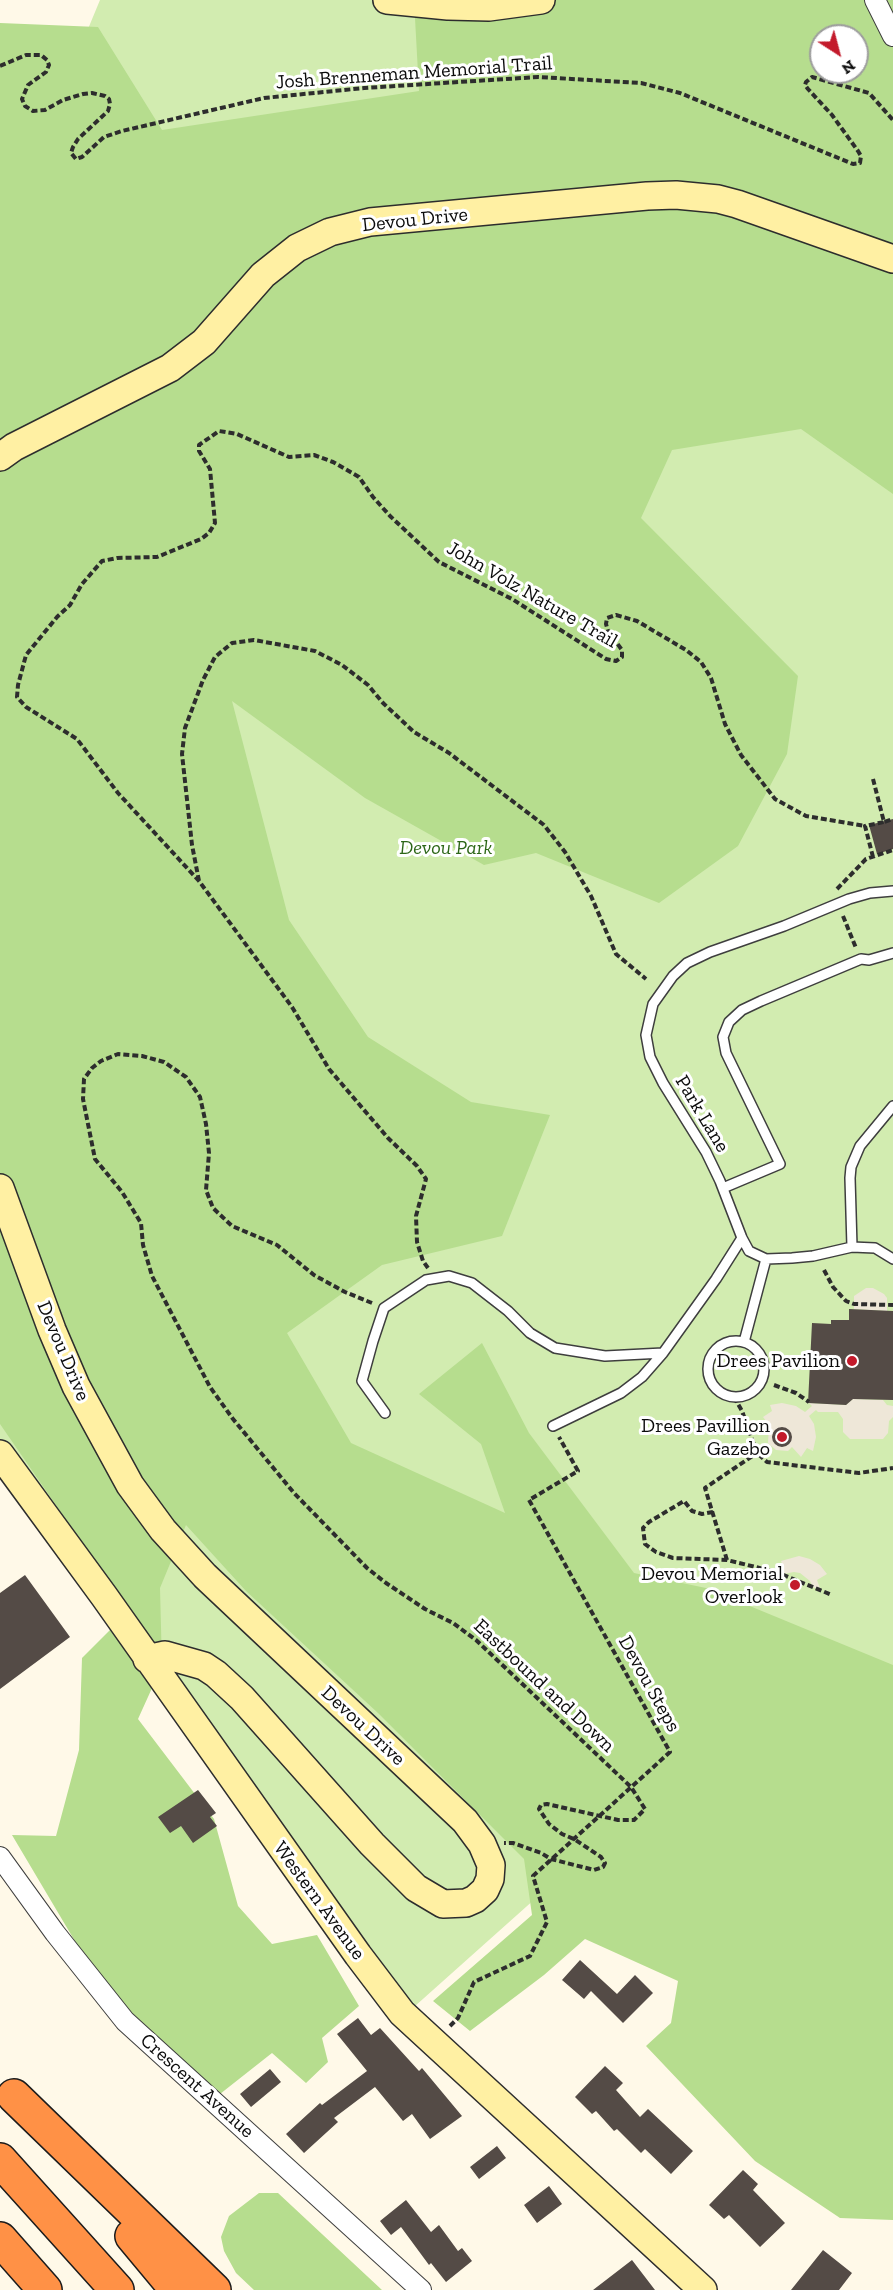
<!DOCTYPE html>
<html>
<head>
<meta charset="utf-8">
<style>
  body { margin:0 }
  #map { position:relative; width:893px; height:2290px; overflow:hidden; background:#fff9e8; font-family:"Zilla Slab",serif }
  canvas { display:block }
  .north { position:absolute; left:809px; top:24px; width:60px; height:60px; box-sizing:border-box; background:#fff; border:2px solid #9d9d9d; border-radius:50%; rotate:144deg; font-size:16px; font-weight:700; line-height:24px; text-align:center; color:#0b0b0b }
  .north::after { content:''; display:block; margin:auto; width:21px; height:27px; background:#c31a2b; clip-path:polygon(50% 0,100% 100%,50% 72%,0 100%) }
</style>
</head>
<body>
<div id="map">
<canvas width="893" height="2290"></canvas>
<div class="north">N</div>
</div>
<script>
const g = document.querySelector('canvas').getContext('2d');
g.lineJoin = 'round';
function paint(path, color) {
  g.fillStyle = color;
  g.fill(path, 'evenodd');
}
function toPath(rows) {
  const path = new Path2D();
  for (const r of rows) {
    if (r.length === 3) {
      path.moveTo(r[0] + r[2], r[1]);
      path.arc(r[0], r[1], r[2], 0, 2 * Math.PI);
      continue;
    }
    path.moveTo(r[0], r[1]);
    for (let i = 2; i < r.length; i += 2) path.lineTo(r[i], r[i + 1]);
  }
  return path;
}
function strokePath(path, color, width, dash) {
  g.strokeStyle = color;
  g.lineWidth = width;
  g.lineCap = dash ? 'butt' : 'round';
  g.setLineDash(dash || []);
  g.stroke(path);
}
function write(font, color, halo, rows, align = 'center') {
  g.font = font + ' "Zilla Slab",serif';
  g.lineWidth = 6;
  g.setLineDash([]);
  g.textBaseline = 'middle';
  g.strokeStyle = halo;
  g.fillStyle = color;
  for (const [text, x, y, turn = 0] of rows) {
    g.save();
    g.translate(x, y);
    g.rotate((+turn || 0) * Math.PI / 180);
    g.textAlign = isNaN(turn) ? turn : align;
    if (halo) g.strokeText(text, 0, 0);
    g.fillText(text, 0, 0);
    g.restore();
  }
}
const green = toPath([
  [100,0,893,0,893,1746,573,1865,405,2015,0,1454,0,241],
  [821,36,857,36,857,72,821,72]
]);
const forest = toPath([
  [414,0,893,0,893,494,801,429,672,450,641,518,798,676,787,754,738,846,659,903,536,853,484,865,365,798,232,701,289,920,368,1037,471,1102,550,1115,502,1236,382,1265,287,1333,351,1443,505,1513,481,1444,419,1394,482,1343,529,1433,634,1573,706,1588,893,1665,893,2220,840,2218,755,2161,646,2046,671,2023,678,1981,585,1939,544,1975,470,2031,433,2001,532,1915,524,1859,378,1713,246,1591,186,1525,160,1588,162,1666,138,1719,214,1819,238,1906,272,1944,317,1935,359,2006,322,2038,328,2062,306,2083,272,2053,220,2094,132,2020,79,1948,12,1835,56,1836,79,1750,82,1658,129,1611,0,1424,0,23,98,27,162,130,419,91],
  [821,36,857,36,857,72,821,72],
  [259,2193,278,2193,382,2290,254,2290,236,2273,224,2251,221,2237,229,2216]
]);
const plaza = toPath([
  [866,1288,873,1288,884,1294,887,1298,887,1311,854,1309,854,1296],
  [853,1399,883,1400,887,1405,893,1406,893,1417,889,1421,888,1433,883,1439,850,1439,843,1432,843,1419,838,1412,818,1412,816,1410,809,1416,814,1424,816,1437,813,1451,807,1448,801,1457,792,1447,788,1451,776,1450,768,1443,769,1425,763,1417,772,1411,770,1405,782,1403,796,1406,805,1412,812,1406,809,1403,846,1405],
  [799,1556,810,1559,820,1565,827,1574,817,1580,821,1591,813,1587,810,1581,800,1573,794,1572,783,1574,776,1572,783,1567,781,1561]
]);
const building = toPath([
  [893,819,893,849,877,854,869,825],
  [849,1309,893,1311,893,1400,853,1399,846,1405,808,1403,812,1323,831,1324,831,1320,849,1320],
  [782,1437,10],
  [25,1575,70,1637,0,1689,0,1593],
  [198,1790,216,1813,210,1817,217,1826,193,1843,181,1826,170,1833,158,1817],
  [580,1960,617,1994,635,1975,653,1993,623,2023,591,1991,584,1999,562,1980],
  [358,2018,371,2035,380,2028,419,2071,422,2068,462,2116,430,2139,412,2114,403,2121,375,2087,334,2118,338,2122,304,2153,286,2134,320,2103,322,2105,367,2071,337,2034],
  [605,2066,623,2083,616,2090,640,2117,648,2109,693,2151,671,2174,645,2149,641,2153,617,2129,614,2131,596,2111,592,2114,575,2097],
  [270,2069,281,2082,251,2107,240,2094],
  [497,2146,506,2158,479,2179,470,2167],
  [743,2170,758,2184,753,2190,785,2223,760,2247,729,2215,724,2219,709,2205],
  [549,2186,562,2204,537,2223,524,2205],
  [406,2200,431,2232,439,2225,458,2251,462,2248,472,2261,446,2282,431,2263,429,2265,401,2227,391,2235,380,2221],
  [823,2250,852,2273,839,2290,791,2290],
  [632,2260,655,2290,593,2290]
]);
const path = toPath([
  [0,66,26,55,41,55,47,60,49,65,46,72,28,85,22,99,25,106,33,111,45,110,63,100,83,94,92,93,105,96,109,99,110,104,108,111,78,139,73,147,71,153,76,159,82,157,104,137,122,131,264,98,364,88,538,77,641,83,680,93,853,164,860,163,861,156,858,151,832,115,808,89,805,85,806,82,812,77,869,93,893,120],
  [873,779,884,822,893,819],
  [873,857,865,826,884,822],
  [199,881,192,845,182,754,185,728,203,680,215,657,232,643,254,640,315,651,342,665,368,685,383,703,414,732,449,753,544,825,565,852,591,896,616,954,646,979],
  [837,889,866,859,893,850],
  [843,916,856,948],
  [428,1268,423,1261,417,1242,416,1216,426,1179,417,1166,388,1138,329,1069,292,1007,199,881,118,793,77,739,26,707,17,697,18,685,26,655,57,617,70,605,82,584,102,561,117,558,157,557,201,539,209,533,215,523,210,469,199,451,199,445,219,431,237,434,289,457,314,455,333,462,359,477,373,497,390,516,439,562,512,599,606,659,616,661,622,657,622,650,608,631,606,624,607,618,616,615,637,621,686,650,701,662,711,678,725,724,741,755,775,799,806,816,865,826],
  [824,1270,833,1287,846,1301,854,1304,893,1305],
  [372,1303,345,1292,314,1275,277,1245,232,1226,213,1208,206,1190,209,1153,206,1124,200,1097,186,1077,164,1062,142,1056,118,1054,101,1061,92,1068,84,1079,83,1099,95,1159,122,1192,141,1223,143,1245,152,1276,210,1387,233,1419,294,1493,367,1568,386,1583,425,1609,453,1623,476,1640,631,1787,645,1809,634,1820,618,1820,547,1804,541,1805,539,1809,549,1824,562,1834,574,1839,601,1857,605,1863,603,1867,594,1870,551,1859,541,1853,513,1843,504,1843],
  [774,1385,796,1393,809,1402],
  [734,1397,742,1411,757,1453,767,1462,859,1473,893,1468],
  [713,1512,702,1514,692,1511,684,1501,649,1522,643,1528,645,1544,656,1552,673,1558,727,1560,776,1572,832,1595],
  [727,1560,705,1488,757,1453],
  [450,2026,458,2018,474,1982,530,1956,547,1922,533,1876,670,1752,529,1500,578,1471,559,1437]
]);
const lane = toPath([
  [893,891,870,893,849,899,784,926,710,952,687,963,673,976,653,1004,646,1035,650,1057,663,1083,706,1152,720,1181,742,1238,749,1251,766,1259,792,1258,813,1256,852,1247,875,1248,893,1259],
  [723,1188,780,1164,726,1053,723,1037,729,1022,742,1010,761,1001,861,959,869,960,893,953],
  [852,1247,850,1178,851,1167,860,1146,893,1106],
  [736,1369,28],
  [744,1342,766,1259],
  [385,1413,362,1381,373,1341,384,1308,426,1280,449,1276,472,1283,508,1311,530,1333,555,1348,605,1356,663,1353],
  [553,1426,621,1393,642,1377,663,1353,716,1279,742,1238]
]);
const street = toPath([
  [875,0,893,36],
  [0,1857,55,1933,125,2021,421,2290]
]);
const secondary = toPath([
  [387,0,448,6,489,7,541,0],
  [0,457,14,447,170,368,204,342,263,275,297,248,330,232,370,222,647,196,676,195,718,199,737,204,893,259],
  [0,1188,52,1330,76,1386,130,1485,163,1530,205,1576,465,1821,482,1844,491,1865,490,1879,485,1890,475,1899,466,1903,443,1904,416,1888,372,1844,242,1698,216,1674,204,1666,165,1655,147,1659],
  [0,1454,104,1596,358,1955,402,2013,703,2290]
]);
const highway = toPath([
  [14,2096,214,2290],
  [0,2160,117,2290],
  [132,2236,177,2290],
  [0,2239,45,2290]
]);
const markers = [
  [852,1361,6,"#c31a2b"],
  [782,1437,6,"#c31a2b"],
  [795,1585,6,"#c31a2b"]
];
const streetNames = [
  ["Josh Brenneman Memorial Trail",414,73,-4],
  ["Devou Drive",415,220,-6],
  ["John Volz Nature Trail",532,595,30],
  ["Park Lane",702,1114,59],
  ["Devou Drive",63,1351,67],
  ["Devou Steps",649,1684,61],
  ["Eastbound and Down",544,1686,43],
  ["Devou Drive",363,1726,43],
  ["Western Avenue",319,1901,54],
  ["Crescent Avenue",197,2086,42]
];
const parkNames = [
  ["Devou Park",446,848]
];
const poiNames = [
  ["Drees Pavilion",840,1361],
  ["Drees Pavillion",770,1426],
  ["Gazebo",770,1449],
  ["Devou Memorial",783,1574],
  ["Overlook",783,1597]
];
paint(green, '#d2ecb0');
paint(forest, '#b6dd8e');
paint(plaza, '#eee7d8');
paint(building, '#544b46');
strokePath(lane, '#3e3e3e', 12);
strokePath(street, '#3e3e3e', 22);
strokePath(secondary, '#2d2d2d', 30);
strokePath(highway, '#1c1c1c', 36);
strokePath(path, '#2d2d2d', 4, [6, 3]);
strokePath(lane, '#fff', 9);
strokePath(street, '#fff', 20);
strokePath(secondary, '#fff0a3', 27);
strokePath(highway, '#ff9146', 33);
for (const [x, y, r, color] of markers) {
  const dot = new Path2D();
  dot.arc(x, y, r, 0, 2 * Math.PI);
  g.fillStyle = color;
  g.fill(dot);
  strokePath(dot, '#fff', 2);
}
write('20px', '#0b0b0b', '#fff', streetNames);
write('italic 20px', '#2c6617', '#fff', parkNames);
write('20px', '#0b0b0b', '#fff', poiNames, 'right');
</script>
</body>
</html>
